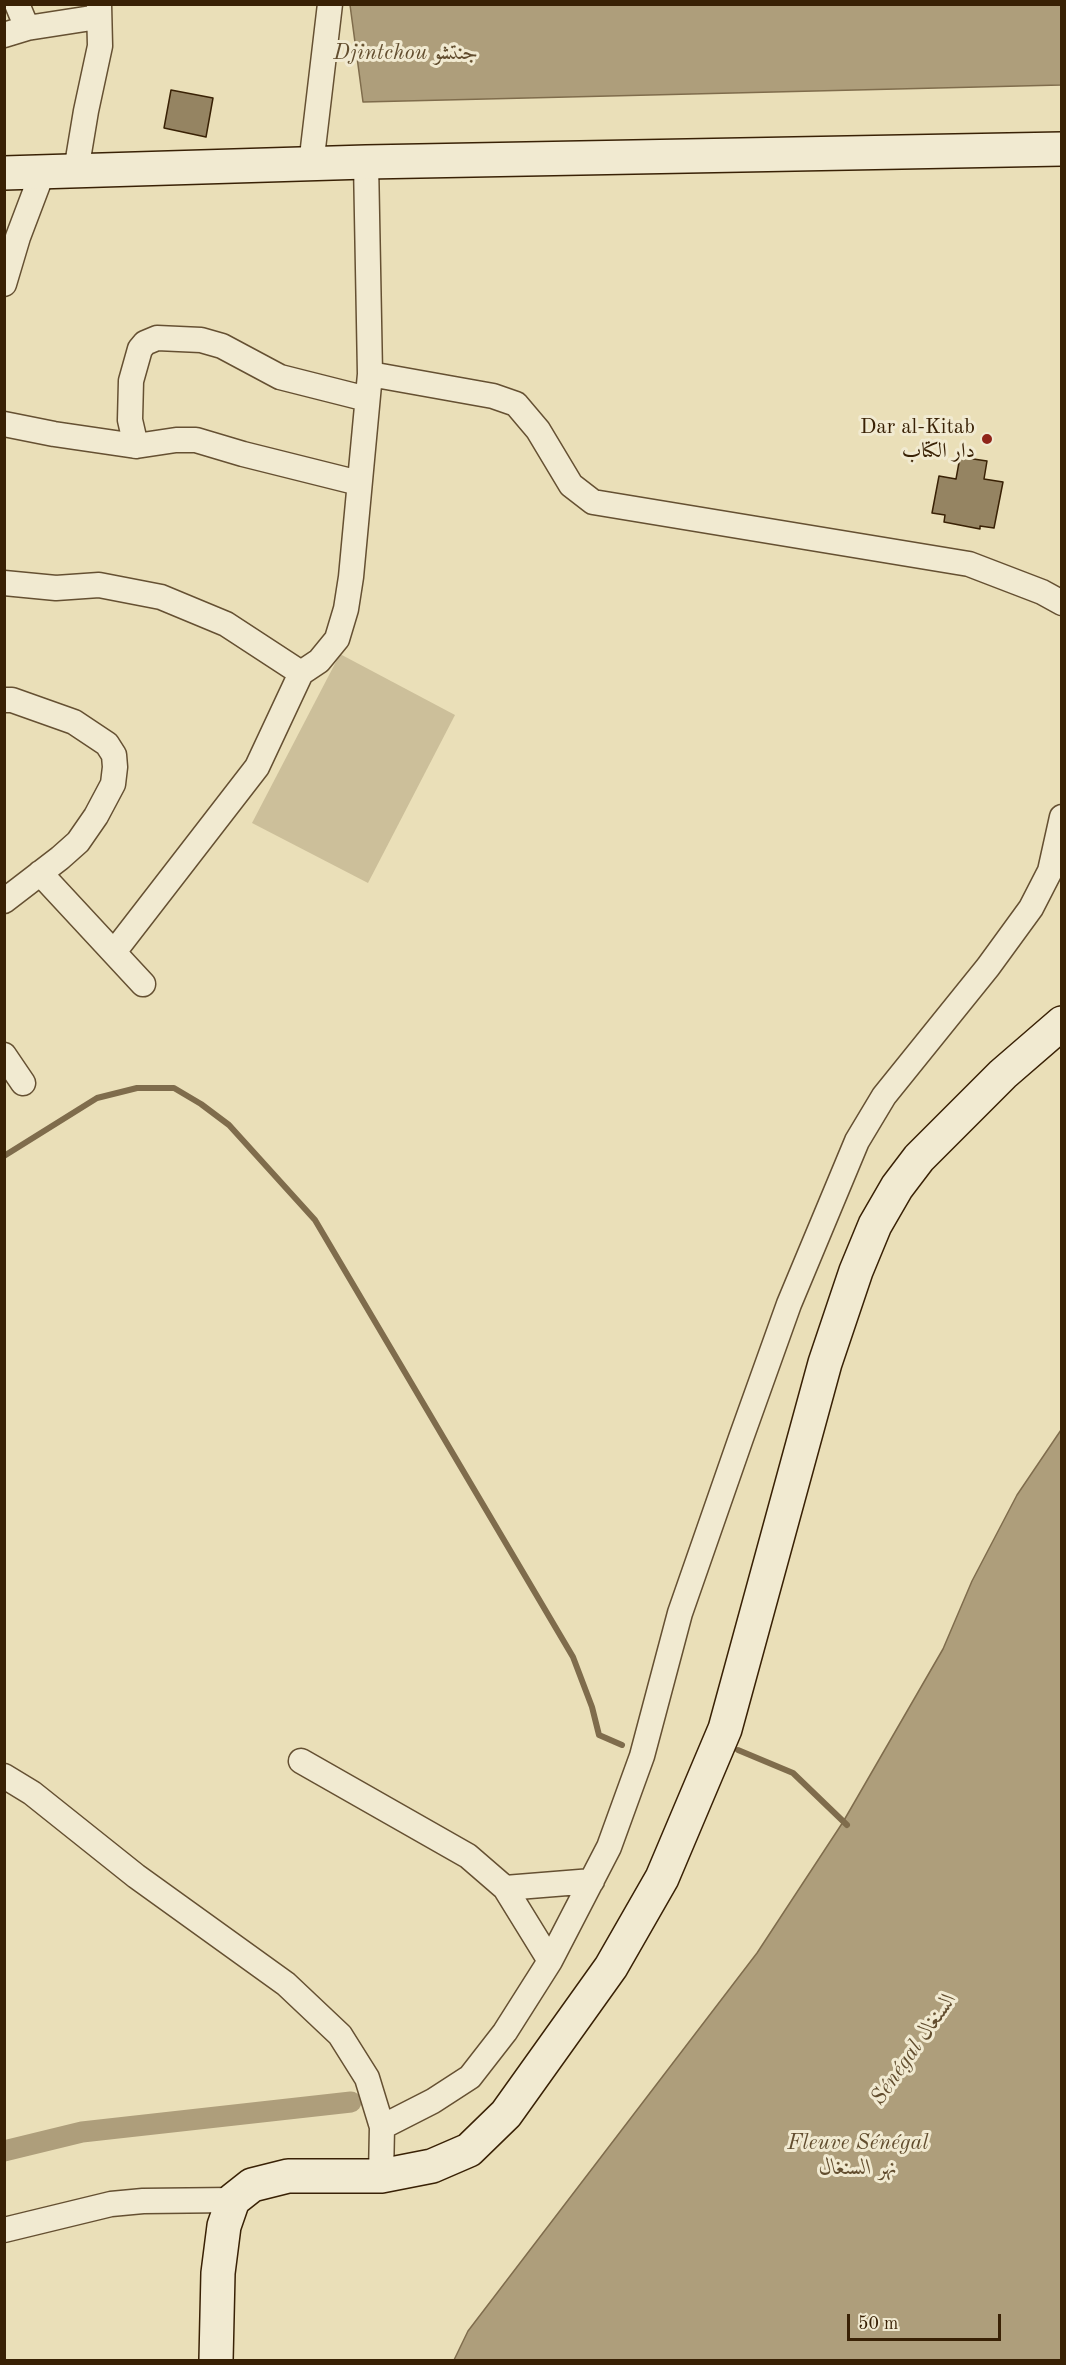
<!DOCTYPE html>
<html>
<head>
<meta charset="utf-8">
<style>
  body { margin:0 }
  #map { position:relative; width:1066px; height:2365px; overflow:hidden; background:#eadfb8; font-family:"Old Standard TT",serif }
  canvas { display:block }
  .frame { position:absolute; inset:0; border:6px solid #392105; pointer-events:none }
  .scale { position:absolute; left:847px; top:2314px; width:154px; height:27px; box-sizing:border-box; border:3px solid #392105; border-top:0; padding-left:8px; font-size:18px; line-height:21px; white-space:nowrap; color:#392105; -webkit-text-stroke:4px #f1ead1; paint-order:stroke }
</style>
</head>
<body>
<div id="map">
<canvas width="1066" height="2365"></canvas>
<div class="frame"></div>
<div class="scale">50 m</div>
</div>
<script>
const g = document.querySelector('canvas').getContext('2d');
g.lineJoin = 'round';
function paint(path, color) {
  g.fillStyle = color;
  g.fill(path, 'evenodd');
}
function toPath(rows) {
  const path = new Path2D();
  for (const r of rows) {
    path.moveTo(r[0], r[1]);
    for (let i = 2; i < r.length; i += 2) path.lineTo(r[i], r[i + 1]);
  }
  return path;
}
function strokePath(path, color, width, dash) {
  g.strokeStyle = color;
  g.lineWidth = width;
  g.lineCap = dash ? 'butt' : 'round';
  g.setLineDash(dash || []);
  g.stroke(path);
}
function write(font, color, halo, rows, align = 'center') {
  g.font = font + ' "Old Standard TT",Amiri,serif';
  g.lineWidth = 6;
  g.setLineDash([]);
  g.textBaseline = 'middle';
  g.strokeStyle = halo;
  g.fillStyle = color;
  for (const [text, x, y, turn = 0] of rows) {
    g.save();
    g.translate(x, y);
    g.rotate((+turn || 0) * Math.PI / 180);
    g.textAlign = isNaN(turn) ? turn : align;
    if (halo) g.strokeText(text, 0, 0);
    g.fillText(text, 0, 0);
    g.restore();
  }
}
const green = toPath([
  [340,654,455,715,368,883,252,823]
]);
const water = toPath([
  [350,5,1061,5,1061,85,363,102,350,5],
  [1061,1430,1061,2360,454,2360,468,2331,757,1953,843,1822,943,1649,972,1581,1017,1495,1061,1430]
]);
const stream = toPath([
  [4,1156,97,1098,137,1088,174,1088,201,1104,229,1125,315,1220,573,1657,592,1707,599,1735,622,1745],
  [738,1750,793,1773,847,1825]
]);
const canal = toPath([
  [4,2151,82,2132,351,2102]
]);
const building = toPath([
  [171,90,213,98,206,137,164,128,171,90],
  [960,457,987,461,984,479,1003,482,994,528,980,526,980,529,944,522,945,515,932,513,939,476,956,479,960,457]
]);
const street = toPath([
  [17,4,27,28],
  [4,35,27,28,98,17],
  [311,165,330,4],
  [76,171,86,111,100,46,99,4],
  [4,284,18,237,43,171],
  [370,374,493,396,516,404,538,430,571,485,593,502,969,564,1042,592,1062,603],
  [4,424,54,434,136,446,176,440,196,440,243,454,359,483],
  [136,446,130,420,131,381,140,349,145,343,157,338,201,340,222,346,280,377,367,399],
  [4,583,56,588,99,585,161,597,226,624,301,673],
  [4,700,12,700,74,722,107,744,114,755,115,767,113,784,96,816,78,842,60,858,4,901],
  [40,873,143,984],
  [114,952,257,767,301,673,319,661,337,639,346,609,351,577,370,374,366,162],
  [4,1055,23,1083],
  [301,1761,468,1856,505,1888,550,1961],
  [4,1776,32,1793,136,1876,286,1984,340,2035,367,2078,382,2127,381,2176],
  [505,1888,592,1881],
  [382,2127,433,2101,470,2077,505,2032,550,1961,609,1847,642,1756,680,1613,741,1438,789,1304,857,1141,884,1096,988,967,1031,908,1050,871,1062,817],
  [4,2230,111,2204,143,2201,233,2200]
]);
const secondary = toPath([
  [4,173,366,162,1062,149],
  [216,2360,218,2273,224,2226,233,2200,252,2185,288,2176,381,2176,432,2166,469,2150,506,2114,611,1967,662,1878,725,1729,825,1363,856,1271,875,1225,897,1187,919,1158,1003,1074,1062,1023]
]);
const markers = [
  [987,439,6,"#8f2418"]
];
const poiNames = [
  ["Dar al-Kitab",975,427],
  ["دار الكتاب",975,451]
];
const waterNames = [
  ["Djintchou جنتشو",406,53],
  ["Sénégal السنغال",914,2049,-55],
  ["Fleuve Sénégal",858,2143],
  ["نهر السنغال",858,2168]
];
paint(green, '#ccbf9a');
paint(water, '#ae9e7b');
strokePath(water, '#7f6c4c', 1.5);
strokePath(stream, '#7f6c4c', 6);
strokePath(canal, '#ae9e7b', 21);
paint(building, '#958462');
strokePath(building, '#392105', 1.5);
strokePath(street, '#655032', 27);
strokePath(secondary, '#392105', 36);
strokePath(street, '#f1ead1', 24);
strokePath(secondary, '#f1ead1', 33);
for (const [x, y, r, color] of markers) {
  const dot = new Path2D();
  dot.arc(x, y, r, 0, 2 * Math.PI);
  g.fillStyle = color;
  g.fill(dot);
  strokePath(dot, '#f1ead1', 2);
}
write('21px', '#392105', '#f1ead1', poiNames, 'right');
write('italic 22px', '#624d2e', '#f1ead1', waterNames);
</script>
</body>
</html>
